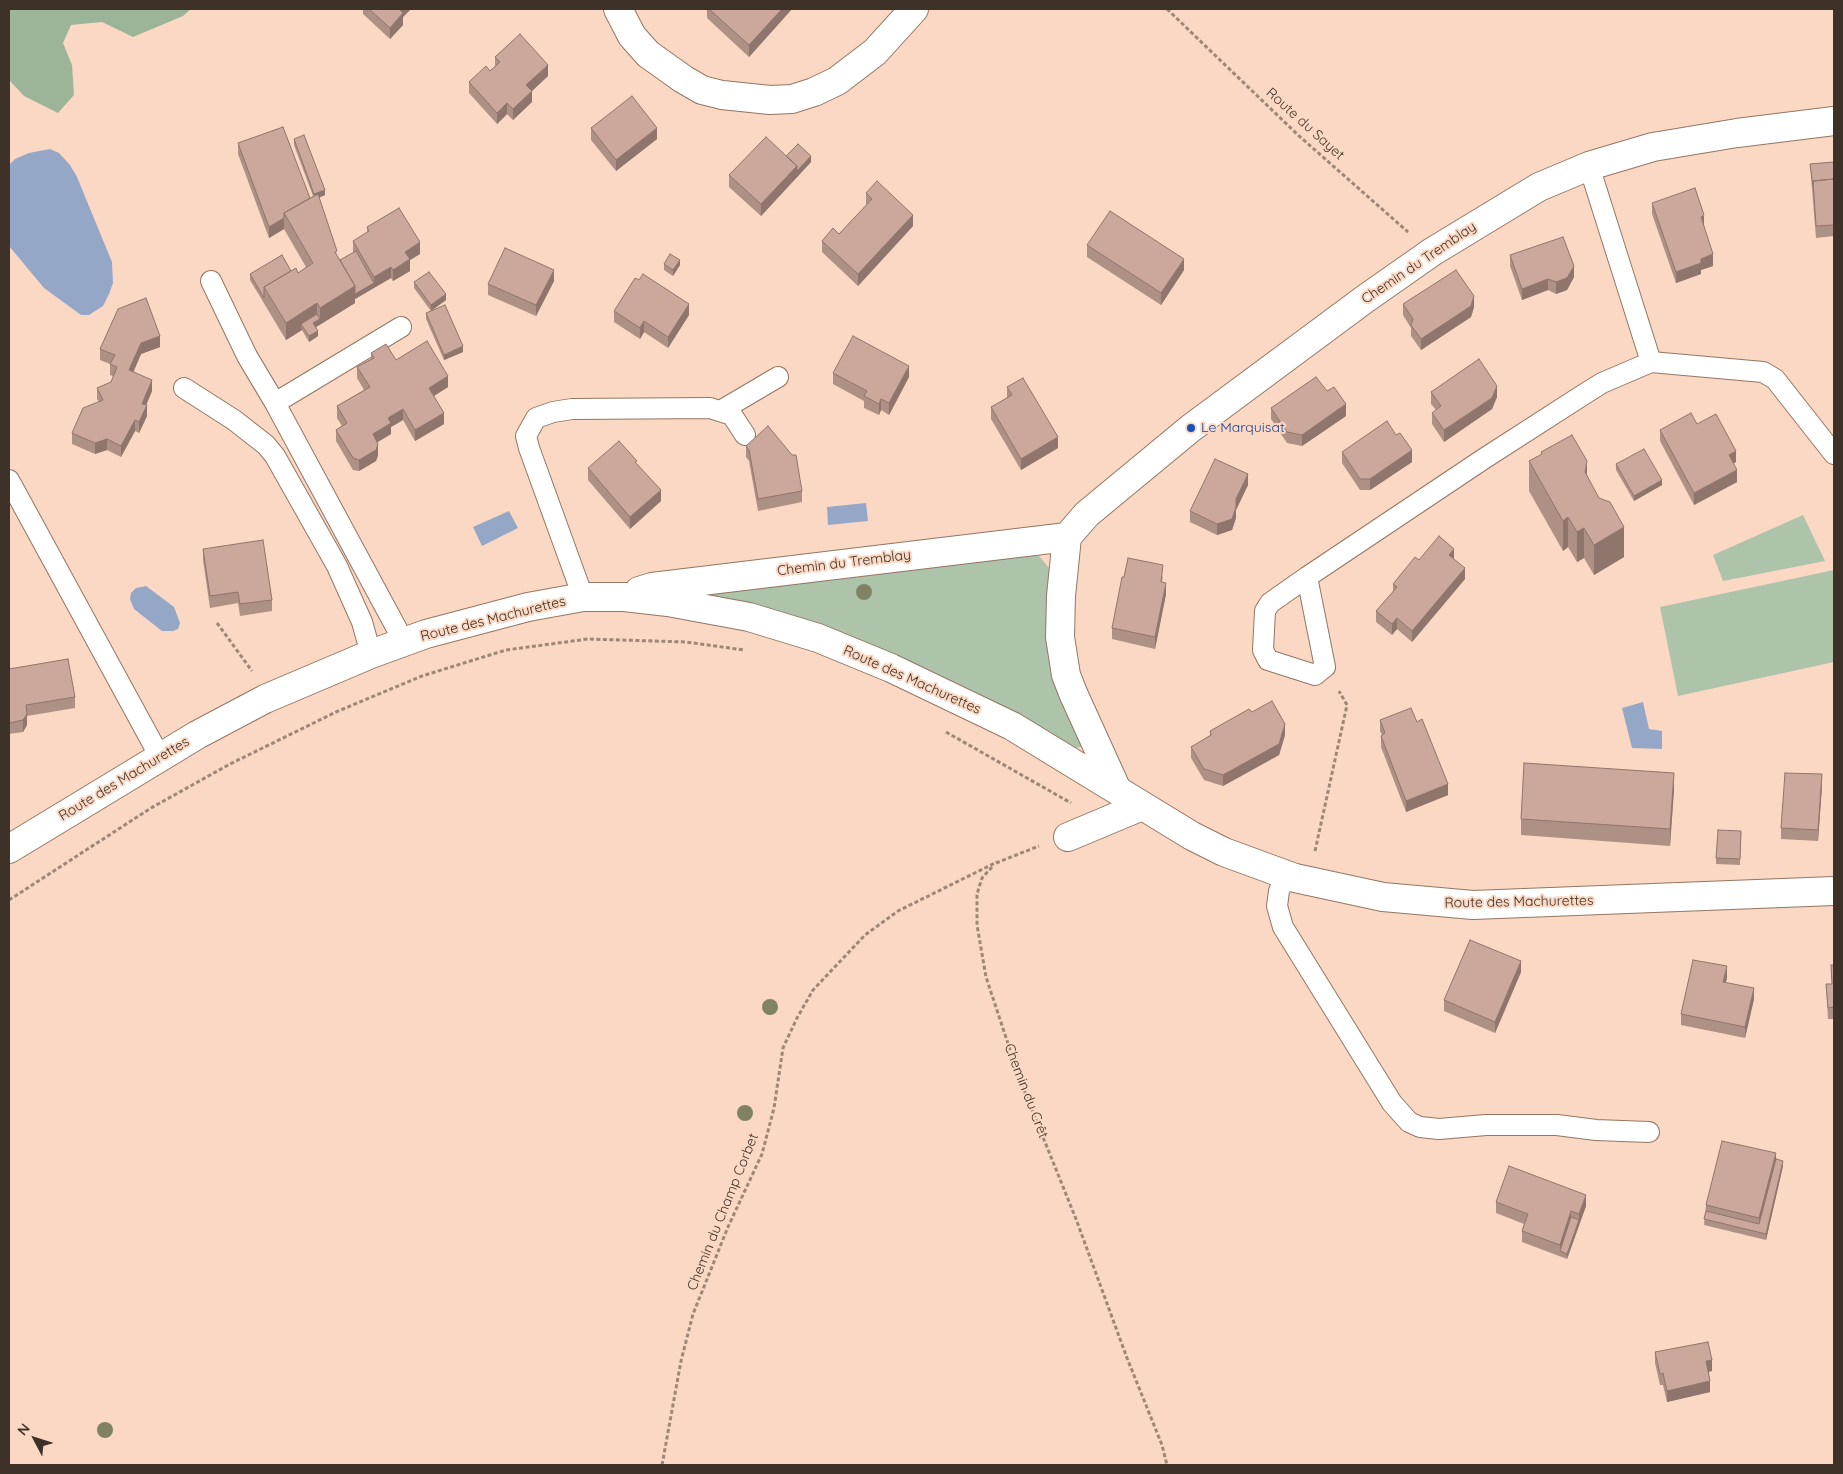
<!DOCTYPE html>
<html>
<head>
<meta charset="utf-8">
<style>
  body { margin:0 }
  #map { position:relative; width:1843px; height:1474px; overflow:hidden; background:#fad8c3; font-family:Quicksand,sans-serif }
  canvas { display:block }
  .frame { position:absolute; inset:0; border:10px solid #3e3128; pointer-events:none }
  .north { position:absolute; left:10px; top:1414px; width:50px; height:50px; -webkit-text-stroke:4px #fad8c3; paint-order:stroke; rotate:310deg; font-size:14px; font-weight:700; line-height:20px; text-align:center; color:#3e3128 }
  .north::after { content:''; display:block; margin:auto; width:18px; height:22px; background:#3e3128; clip-path:polygon(50% 0,100% 100%,50% 72%,0 100%) }
</style>
</head>
<body>
<div id="map">
<canvas width="1843" height="1474"></canvas>
<div class="frame"></div>
<div class="north">N</div>
</div>
<script>
const g = document.querySelector('canvas').getContext('2d');
g.lineJoin = 'round';
function paint(path, color) {
  g.fillStyle = color;
  g.fill(path, 'evenodd');
}
function toPath(rows) {
  const path = new Path2D();
  for (const r of rows) {
    path.moveTo(r[0], r[1]);
    for (let i = 2; i < r.length; i += 2) path.lineTo(r[i], r[i + 1]);
  }
  return path;
}
function strokePath(path, color, width, dash) {
  g.strokeStyle = color;
  g.lineWidth = width;
  g.lineCap = dash ? 'butt' : 'round';
  g.setLineDash(dash || []);
  g.stroke(path);
}
function write(font, color, halo, rows, align = 'center') {
  g.font = font + ' Quicksand,sans-serif';
  g.lineWidth = 4;
  g.setLineDash([]);
  g.textBaseline = 'middle';
  g.strokeStyle = halo;
  g.fillStyle = color;
  for (const [text, x, y, turn = 0] of rows) {
    g.save();
    g.translate(x, y);
    g.rotate((+turn || 0) * Math.PI / 180);
    g.textAlign = isNaN(turn) ? turn : align;
    if (halo) g.strokeText(text, 0, 0);
    g.fillText(text, 0, 0);
    g.restore();
  }
}
const green = toPath([
  [1803,515,1825,561,1723,581,1713,555],
  [1030,554,1039,556,1049,568,1052,666,1083,746,1077,748,969,689,886,652,700,594],
  [1834,570,1834,662,1678,696,1660,607]
]);
const forest = toPath([
  [9,9,191,9,183,16,133,37,102,22,71,25,63,43,72,65,74,95,58,113,24,96,9,80]
]);
const water = toPath([
  [50,149,59,153,70,165,77,177,112,262,113,283,109,294,103,306,89,315,81,315,44,288,9,246,9,165,15,159,29,153],
  [866,503,868,521,828,525,827,507],
  [509,511,518,528,482,546,473,527],
  [146,586,174,607,180,623,178,629,173,631,162,631,134,609,130,599,131,593,136,588],
  [1643,702,1649,729,1662,731,1662,749,1632,748,1622,708]
]);
const path = toPath([
  [1167,9,1298,135,1408,232],
  [217,623,252,671],
  [946,732,1071,803],
  [1315,851,1347,705,1339,691],
  [996,863,1039,846],
  [992,867,982,878,977,894,977,925,986,977,1020,1080,1076,1219,1127,1358,1162,1445,1167,1465],
  [9,900,151,808,230,764,336,712,422,676,506,650,588,639,686,642,744,650],
  [662,1465,681,1361,693,1314,728,1227,762,1154,774,1108,783,1048,797,1018,813,990,865,935,898,911,997,862]
]);
const lane = toPath([
  [1589,166,1651,362],
  [211,281,247,356,275,403],
  [401,327,275,403,404,642],
  [184,388,234,420,266,445,275,456,337,566,362,622,371,654],
  [722,410,778,377],
  [9,480,160,757],
  [1307,577,1325,667,1315,675,1268,660,1263,650,1265,611,1270,603,1307,577,1485,458,1586,393,1602,383,1651,362,1763,372,1775,379,1834,454],
  [583,597,529,448,526,436,536,418,553,412,572,409,710,408,732,415,745,435],
  [1285,876,1279,891,1277,906,1283,927,1392,1103,1409,1122,1420,1127,1439,1129,1486,1125,1557,1125,1596,1130,1649,1132]
]);
const street = toPath([
  [618,9,632,36,648,54,683,79,702,90,722,95,770,100,792,99,814,92,837,81,875,52,914,9],
  [639,591,652,587,1067,537],
  [1117,790,1073,693,1066,675,1060,637,1061,596,1067,537,1087,514,1191,428,1365,299,1432,252,1539,187,1589,166,1653,147,1737,133,1834,121],
  [1068,837,1142,806],
  [9,849,197,735,265,699,371,654,426,634,528,607,583,597,624,597,668,602,749,617,818,638,891,668,1012,726,1192,836,1224,852,1295,878,1383,897,1473,905,1834,891]
]);
const trees = [
  [864,592],
  [770,1007],
  [745,1113],
  [105,1430]
];
const wall = toPath([
  [363,9,411,9,403,17,403,25,390,39,363,14],
  [707,9,792,9,749,57,707,18],
  [495,57,548,76,532,91,532,102,513,120,507,114,497,124,469,93,469,82,490,71,495,67],
  [591,128,657,139,616,171,591,140],
  [294,139,325,195,319,198,337,256,340,260,353,253,353,241,367,233,367,227,420,254,410,260,410,271,393,281,391,278,355,299,355,303,316,327,318,336,309,342,302,330,286,340,250,280,250,274,291,271,298,273,306,267,284,229,269,238,238,154,238,143,310,198,313,196,294,145],
  [786,156,811,162,761,216,729,187,729,175],
  [1834,162,1834,236,1816,238,1810,164],
  [866,193,913,226,858,286,822,252,822,241,839,234,867,205,866,204],
  [1652,203,1704,226,1713,266,1701,270,1701,274,1676,283,1652,214],
  [1087,245,1184,270,1161,305,1087,257],
  [1510,255,1574,277,1567,290,1556,294,1548,290,1522,300,1510,266],
  [664,264,680,265,673,276,664,270],
  [554,281,536,316,488,295,488,284],
  [414,282,446,300,431,311,414,288],
  [1403,304,1474,307,1471,317,1421,350,1411,336,1411,328,1403,315],
  [614,311,689,315,668,348,644,332,640,339,614,322],
  [426,313,463,352,444,360,426,319],
  [160,347,141,354,134,371,152,391,146,405,147,416,139,433,135,431,121,457,107,450,95,454,72,444,72,433,99,402,97,399,97,388,111,382,113,376,110,375,110,364,100,360,100,349],
  [371,353,396,360,448,387,434,396,444,424,415,441,403,420,391,427,391,434,377,442,378,455,376,461,359,471,353,470,336,441,336,430,342,426,337,418,337,406,364,390,357,378,357,367,371,359],
  [833,373,909,377,889,415,881,410,879,415,864,408,864,401,833,384],
  [1007,387,1058,448,1021,470,991,419,991,407,1007,398],
  [1327,391,1346,416,1302,446,1287,443,1271,419,1271,408],
  [1431,392,1497,397,1492,409,1444,442,1432,424,1432,413,1436,410,1431,404],
  [1697,424,1736,462,1733,464,1737,482,1694,505,1660,441,1660,430],
  [746,446,802,491,802,502,758,511,749,461,746,457],
  [1342,452,1412,462,1370,490,1360,490,1342,463],
  [1541,452,1587,475,1624,557,1594,575,1584,558,1577,562,1568,547,1563,551,1529,491,1529,461,1541,455],
  [637,464,661,501,630,529,588,480,588,468],
  [1616,464,1662,485,1634,501,1616,470],
  [1248,485,1236,510,1236,518,1232,530,1217,535,1190,522,1190,511],
  [203,549,272,600,272,611,240,616,238,603,210,608,203,560],
  [1454,559,1465,579,1412,642,1397,629,1392,635,1376,622,1376,611,1393,592,1393,584,1419,560],
  [1163,576,1162,582,1166,594,1155,649,1112,639,1112,628],
  [9,669,75,697,75,708,27,716,27,725,23,732,9,734],
  [1252,712,1285,735,1279,755,1223,786,1204,780,1191,758,1191,747,1210,736,1210,731],
  [1380,720,1448,795,1406,812,1381,747,1381,736,1382,735,1380,731],
  [1822,786,1818,841,1781,839,1781,828],
  [1674,789,1670,846,1521,835,1521,819],
  [1741,831,1740,865,1716,864,1716,858],
  [1831,965,1834,965,1834,1019,1828,1019,1826,984,1832,984],
  [1521,972,1495,1033,1444,1011,1444,1000],
  [1727,978,1725,983,1754,999,1745,1038,1681,1025,1681,1014],
  [1776,1159,1783,1166,1766,1240,1704,1225,1706,1205],
  [1496,1202,1586,1206,1567,1259,1522,1242,1522,1231,1524,1224,1496,1213],
  [1655,1352,1712,1371,1709,1372,1710,1392,1667,1402,1663,1385,1660,1385,1655,1363]
]);
const shadedWall = toPath([
  [401,9,411,9,403,17,403,25,390,39,390,28],
  [782,9,792,9,749,57,749,45],
  [548,65,548,76,532,91,532,102,513,120,513,109,526,85],
  [507,103,507,114,497,124,497,113],
  [657,128,657,139,616,171,616,160],
  [811,156,811,162,761,216,761,204,797,166],
  [325,190,325,195,314,199,314,194],
  [913,215,913,226,858,286,858,274],
  [1704,215,1704,227,1701,217],
  [284,218,284,229,269,238,269,227],
  [420,242,420,254,410,260,410,271,393,281,393,270,405,252],
  [1713,254,1713,266,1701,270,1701,274,1676,283,1676,272,1701,259],
  [1184,259,1184,270,1161,305,1161,293],
  [680,260,680,265,673,276,673,270],
  [1574,266,1574,277,1567,290,1556,294,1556,282],
  [391,267,391,278,355,299,355,303,313,329,313,323,320,319,320,308,355,286,374,283,374,277],
  [554,270,554,281,536,316,536,305],
  [1548,279,1548,290,1522,300,1522,289],
  [446,294,446,300,431,311,431,305],
  [1474,296,1474,307,1471,317,1421,350,1421,339],
  [317,303,317,320,301,324,302,330,286,340,286,323],
  [689,304,689,315,668,348,668,337],
  [644,321,644,332,640,339,640,328],
  [318,331,318,336,309,342,309,336],
  [160,336,160,347,141,354,129,381,129,370,141,343],
  [463,346,463,352,444,360,444,355],
  [909,366,909,377,889,415,889,403],
  [448,376,448,387,429,399,429,388],
  [152,380,152,391,142,415,142,404],
  [1497,386,1497,397,1492,409,1444,442,1444,430],
  [881,399,881,410,879,415,879,404],
  [1346,404,1346,416,1302,446,1302,435],
  [147,405,147,416,139,433,139,422],
  [403,409,403,420,391,427,391,434,373,445,373,434,388,418],
  [444,413,444,424,415,441,415,430],
  [135,420,135,431,121,457,121,446],
  [1058,437,1058,448,1021,470,1021,459],
  [107,439,107,450,95,454,95,443],
  [378,444,378,455,376,461,359,471,359,460],
  [1412,450,1412,462,1370,490,1370,479],
  [1736,451,1736,462,1729,466,1729,455],
  [1587,461,1587,491,1585,472],
  [1737,470,1737,482,1694,505,1694,493],
  [1248,474,1248,485,1236,510,1236,518,1232,530,1217,535,1217,524,1236,499],
  [1662,480,1662,485,1634,501,1634,496],
  [661,490,661,501,630,529,630,517],
  [1568,517,1568,547,1563,551,1563,521],
  [1624,527,1624,557,1594,575,1594,545],
  [1584,528,1584,558,1577,562,1577,532],
  [1454,549,1454,560,1449,555],
  [1465,568,1465,579,1412,642,1412,631],
  [1166,583,1166,594,1155,649,1155,637],
  [1397,618,1397,629,1392,635,1392,624],
  [27,714,27,725,23,732,23,720],
  [1285,724,1285,735,1279,755,1223,786,1223,775],
  [1674,773,1674,789,1670,846,1670,829],
  [1822,774,1822,786,1818,841,1818,830],
  [1448,784,1448,795,1406,812,1406,801],
  [1521,961,1521,972,1495,1033,1495,1022],
  [1727,966,1727,978,1723,994,1723,982],
  [1754,988,1754,999,1745,1038,1745,1027],
  [1776,1153,1776,1164,1759,1229,1759,1218],
  [1783,1161,1783,1166,1766,1240,1766,1234],
  [1586,1195,1586,1206,1567,1259,1567,1254,1579,1220,1579,1214],
  [1571,1211,1571,1222,1560,1251,1560,1245],
  [1712,1360,1712,1371,1706,1372,1706,1361],
  [1710,1381,1710,1392,1667,1402,1667,1391]
]);
const building = toPath([
  [369,9,401,9,400,10,403,13,390,28,369,9],
  [709,9,782,9,749,45,709,9],
  [520,34,548,65,526,85,532,91,513,109,507,103,497,113,469,82,486,66,490,71,500,62,495,57,520,34],
  [632,96,657,128,616,160,591,128,632,96],
  [283,127,310,198,284,213,284,218,269,227,238,143,283,127],
  [304,135,325,190,314,194,294,139,304,135],
  [766,137,797,166,761,204,729,175,766,137],
  [798,144,811,156,797,171,797,166,786,156,798,144],
  [1834,162,1834,179,1813,181,1813,186,1810,164,1834,162],
  [1834,179,1834,225,1816,226,1813,181,1834,179],
  [877,181,913,215,858,274,822,241,833,228,839,234,872,199,866,193,877,181],
  [1695,188,1704,215,1701,217,1713,254,1701,259,1701,263,1676,272,1652,203,1695,188],
  [318,194,337,251,335,252,355,286,320,308,317,303,286,323,264,287,296,268,298,273,313,263,284,213,318,194],
  [399,208,420,242,405,252,410,259,393,270,391,267,374,277,353,241,369,231,367,227,399,208],
  [1110,211,1184,259,1161,293,1087,245,1110,211],
  [1563,237,1574,266,1567,278,1556,282,1548,279,1522,289,1510,255,1563,237],
  [505,248,554,270,536,305,488,284,505,248],
  [356,251,374,283,355,294,355,286,340,260,356,251],
  [670,254,680,260,673,270,664,264,670,254],
  [282,255,291,271,264,287,264,298,250,274,282,255],
  [1456,270,1474,296,1471,306,1421,339,1411,325,1413,319,1403,304,1456,270],
  [429,272,446,294,431,305,414,282,429,272],
  [643,274,689,304,668,337,644,321,640,328,614,311,635,278,639,280,643,274],
  [146,298,160,336,141,343,129,370,152,380,142,404,147,405,139,422,135,420,121,446,107,439,95,443,72,433,83,408,103,400,97,388,111,382,117,367,110,364,115,355,100,349,118,309,146,298],
  [445,305,463,346,444,355,426,313,445,305],
  [317,314,320,319,313,323,318,331,309,336,301,324,317,314],
  [853,336,909,366,889,403,881,399,879,404,864,396,867,391,833,373,853,336],
  [427,341,448,376,429,388,444,413,415,430,403,409,388,418,391,423,373,434,378,444,376,450,359,460,353,458,336,430,347,423,337,406,370,387,357,367,374,358,371,353,386,344,396,360,427,341],
  [1479,359,1497,386,1492,398,1444,430,1432,413,1441,406,1431,392,1479,359],
  [1316,377,1327,391,1334,387,1346,404,1302,435,1287,432,1271,408,1316,377],
  [1023,378,1058,437,1021,459,991,407,1012,395,1007,387,1023,378],
  [1691,413,1697,424,1716,414,1736,451,1729,455,1737,470,1694,493,1660,430,1691,413],
  [1387,421,1396,435,1400,433,1412,450,1370,479,1360,479,1342,452,1387,421],
  [768,426,792,455,796,455,802,491,758,499,749,450,746,446,768,426],
  [1572,435,1587,461,1585,472,1599,498,1610,502,1624,527,1594,545,1584,528,1577,532,1568,517,1563,521,1529,461,1542,454,1541,452,1572,435],
  [619,441,637,461,635,462,661,490,630,517,588,468,619,441],
  [1644,449,1662,480,1634,496,1616,464,1644,449],
  [1215,459,1248,474,1236,499,1236,507,1232,519,1217,524,1190,511,1215,459],
  [1439,536,1454,549,1449,555,1465,568,1412,631,1397,618,1392,624,1376,611,1397,587,1393,584,1415,557,1419,560,1439,536],
  [263,540,272,600,240,604,238,592,210,596,203,549,263,540],
  [1128,558,1163,565,1161,582,1166,583,1155,637,1112,628,1122,577,1124,577,1128,558],
  [68,659,75,697,26,705,27,714,23,720,9,723,9,669,68,659],
  [1272,701,1285,724,1279,744,1223,775,1204,769,1191,747,1211,735,1210,731,1249,709,1252,712,1272,701],
  [1411,708,1417,722,1422,719,1448,784,1406,801,1381,736,1385,733,1380,720,1411,708],
  [1524,763,1674,773,1670,829,1521,819,1524,763],
  [1785,773,1822,774,1818,830,1781,828,1785,773],
  [1718,830,1741,831,1740,859,1716,858,1718,830],
  [1470,940,1521,961,1495,1022,1444,1000,1470,940],
  [1693,960,1727,966,1723,982,1754,988,1745,1027,1681,1014,1693,960],
  [1831,965,1834,965,1834,1007,1828,1008,1826,984,1832,984,1831,965],
  [1722,1141,1776,1153,1759,1218,1706,1205,1722,1141],
  [1776,1159,1783,1161,1766,1234,1704,1219,1706,1211,1759,1224,1776,1159],
  [1509,1166,1586,1195,1579,1214,1571,1211,1560,1245,1522,1231,1528,1214,1496,1202,1509,1166],
  [1571,1217,1579,1220,1567,1254,1560,1251,1571,1217],
  [1708,1342,1712,1360,1706,1361,1710,1381,1667,1391,1663,1373,1660,1374,1655,1352,1708,1342]
]);
const markers = [
  [1191,428,5,"#1a4fb4"]
];
const streetNames = [
  ["Route du Sayet",1305,124,42],
  ["Chemin du Tremblay",1419,263,-34],
  ["Chemin du Tremblay",844,563,-7],
  ["Route des Machurettes",493,619,-14],
  ["Route des Machurettes",912,680,24],
  ["Route des Machurettes",124,779,-31],
  ["Route des Machurettes",1519,902,-1],
  ["Chemin du Crêt",1026,1091,69],
  ["Chemin du Champ Corbet",723,1212,-68]
];
const transitNames = [
  ["Le Marquisat",1201,428]
];
paint(green, '#adc3aa');
paint(forest, '#9cb598');
paint(water, '#95a7c6');
strokePath(lane, '#947662', 22);
strokePath(street, '#947662', 30);
strokePath(path, '#9f8778', 3, [4, 2.5]);
strokePath(lane, '#fff', 20);
strokePath(street, '#fff', 28);
g.fillStyle = '#7f8363';
for (const [x, y] of trees) {
  g.beginPath();
  g.arc(x, y, 8, 0, 2 * Math.PI);
  g.fill();
}
paint(wall, '#af9085');
paint(shadedWall, '#8f756c');
paint(building, '#cca79b');
strokePath(building, '#8f756c', 1);
for (const [x, y, r, color] of markers) {
  const dot = new Path2D();
  dot.arc(x, y, r, 0, 2 * Math.PI);
  g.fillStyle = color;
  g.fill(dot);
  strokePath(dot, '#fad8c3', 2);
}
write('14px', '#3e3128', '#fad8c3', streetNames);
write('14px', '#164399', '#fad8c3', transitNames, 'left');
</script>
</body>
</html>
